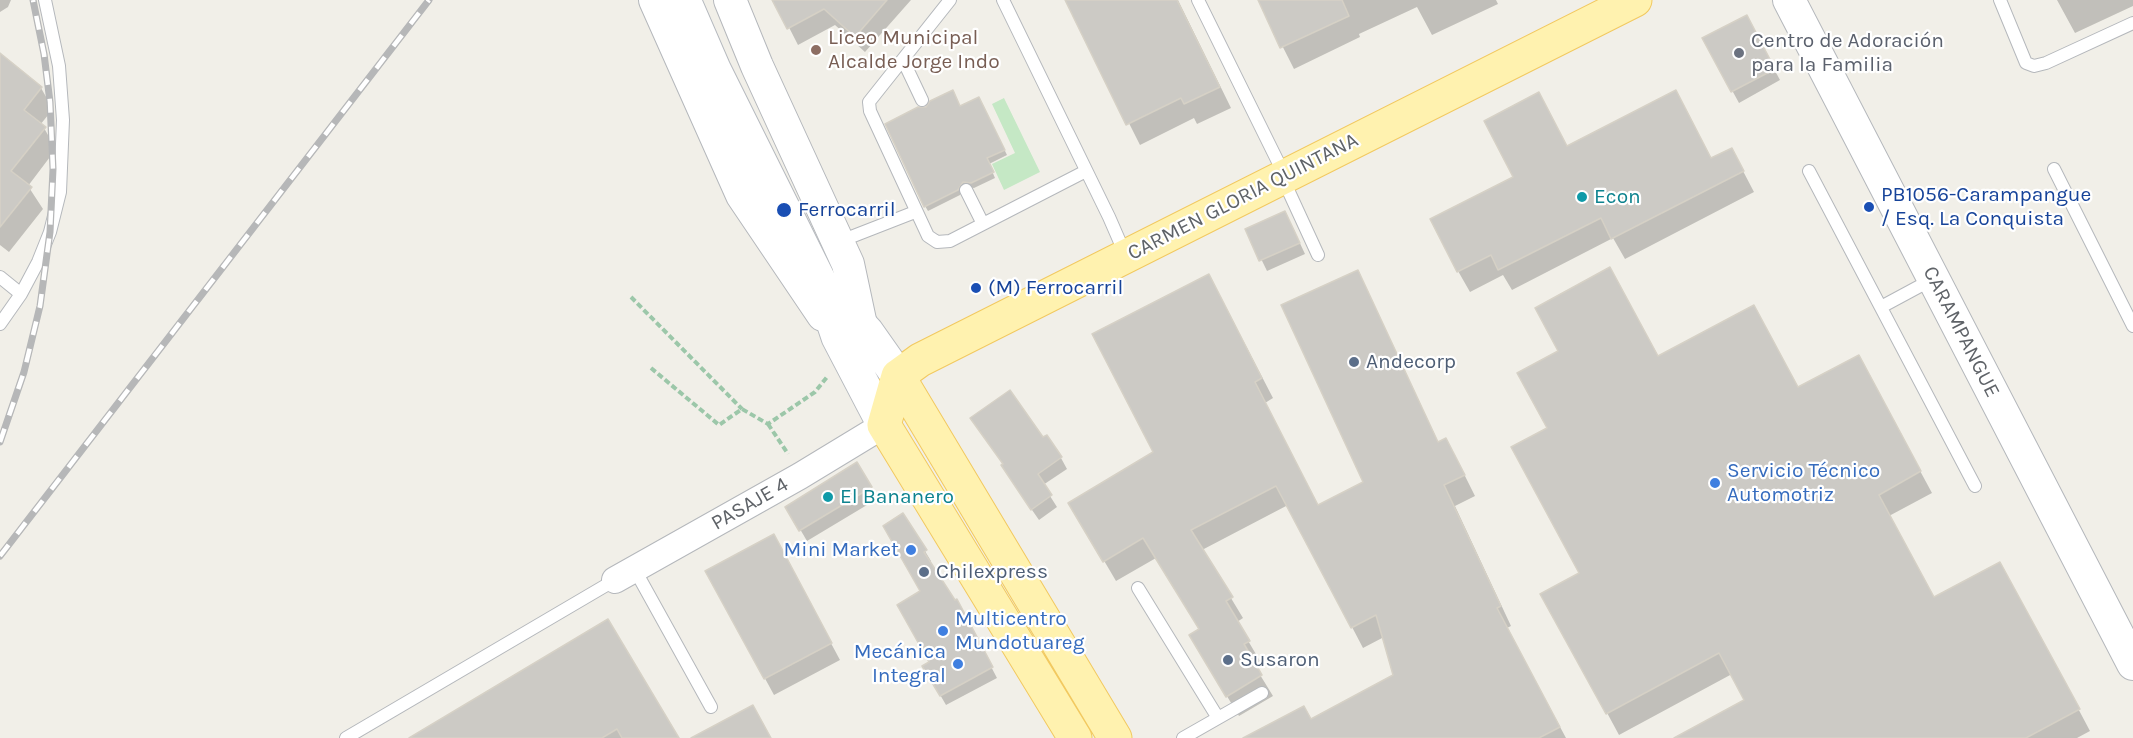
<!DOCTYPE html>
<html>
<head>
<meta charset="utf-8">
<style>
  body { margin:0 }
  canvas { display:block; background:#f1efe8 }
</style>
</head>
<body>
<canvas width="2133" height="738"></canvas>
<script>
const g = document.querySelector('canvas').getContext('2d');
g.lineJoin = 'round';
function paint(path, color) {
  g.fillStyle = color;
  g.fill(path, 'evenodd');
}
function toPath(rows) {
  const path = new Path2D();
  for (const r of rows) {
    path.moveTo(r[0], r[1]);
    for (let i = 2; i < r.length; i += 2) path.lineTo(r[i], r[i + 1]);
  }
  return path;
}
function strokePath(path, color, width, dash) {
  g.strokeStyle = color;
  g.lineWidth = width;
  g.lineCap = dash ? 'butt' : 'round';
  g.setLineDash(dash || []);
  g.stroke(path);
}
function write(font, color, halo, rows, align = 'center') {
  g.font = font + ' Karla,sans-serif';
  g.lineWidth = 4.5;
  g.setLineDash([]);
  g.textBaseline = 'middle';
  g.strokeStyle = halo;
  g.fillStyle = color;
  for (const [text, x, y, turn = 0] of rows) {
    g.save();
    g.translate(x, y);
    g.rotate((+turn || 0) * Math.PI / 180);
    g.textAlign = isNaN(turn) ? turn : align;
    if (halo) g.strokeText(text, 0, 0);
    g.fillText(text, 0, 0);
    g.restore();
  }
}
const green = toPath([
  [1004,98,1040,172,1004,190,992,164,1015,153,992,104]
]);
const shadow = toPath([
  [0,0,11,0,8,7,0,12],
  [775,0,911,0,865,52,835,25,798,45],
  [1067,0,1178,0,1231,108,1197,124,1194,118,1140,145],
  [1259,0,1496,0,1498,4,1432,35,1417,7,1359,34,1360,37,1294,69],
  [2057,0,2133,0,2133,6,2075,33],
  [1752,28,1780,80,1739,103,1704,39],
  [0,55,41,88,53,109,40,125,44,128,56,149,28,186,43,209,9,252,0,245],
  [982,104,1007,155,989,164,995,178,974,188,966,187,960,195,928,211,925,206,960,108],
  [1567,147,1711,160,1743,171,1754,192,1625,259,1613,238,1512,290,1503,275,1470,292,1458,271,1515,178],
  [1291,224,1305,254,1267,271,1247,230],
  [1357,272,1368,292,1439,444,1457,460,1475,496,1455,506,1511,626,1507,628,1566,738,1246,738,1311,721,1395,676,1384,637,1363,648,1288,505,1202,550,1243,618,1237,622,1260,661,1254,665,1273,696,1239,716,1202,655,1200,630,1156,558,1116,581,1070,503,1155,453,1220,296,1273,398,1265,403,1318,507,1365,482],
  [1658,358,1798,389,1870,378,1932,493,1889,516,1934,599,2012,584,2090,731,2077,738,1677,738,1746,701,1732,674,1619,735,1543,594,1581,574,1549,429],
  [1043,439,1061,458,1067,469,1043,485,1057,507,1039,520,1009,477],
  [857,465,877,499,807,541,787,507],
  [903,515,931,561,929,562,962,611,997,678,946,705,924,667,931,663,922,592],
  [782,552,840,660,774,695,707,572],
  [607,621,677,738,412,738]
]);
const building = toPath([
  [772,0,887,0,855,37,824,9,787,29,772,0],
  [1065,0,1177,0,1220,87,1184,104,1181,98,1126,125,1065,0],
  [1258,0,1342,0,1349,16,1280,48,1258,0],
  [1747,15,1775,69,1731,92,1702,38,1747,15],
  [0,53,42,87,24,110,46,127,11,171,32,187,0,227,0,53],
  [953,90,960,106,979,97,1005,150,987,158,994,172,971,183,963,182,958,190,924,207,885,124,918,107,926,107,930,101,953,90],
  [1676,90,1711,158,1732,148,1744,171,1611,239,1601,218,1498,270,1491,255,1457,272,1430,219,1513,177,1484,121,1539,92,1567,146,1676,90],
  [1285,211,1300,243,1259,261,1245,229,1285,211],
  [1610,267,1658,356,1754,305,1798,387,1859,355,1921,471,1879,495,1934,597,2000,562,2080,709,2026,738,1674,738,1744,700,1719,653,1606,714,1540,594,1579,573,1511,447,1547,428,1517,373,1558,351,1535,308,1610,267],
  [1358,270,1438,442,1446,438,1465,475,1444,485,1501,606,1497,608,1560,727,1539,738,1243,738,1304,706,1311,719,1393,675,1376,615,1351,628,1276,486,1191,530,1233,597,1226,601,1250,641,1244,644,1262,675,1226,697,1189,635,1199,629,1143,538,1103,562,1068,503,1153,452,1092,334,1209,274,1262,378,1255,382,1318,505,1363,482,1281,305,1358,270],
  [1010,390,1043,437,1047,435,1062,457,1038,474,1052,495,1031,510,1001,465,1003,464,970,418,1010,390],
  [857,462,872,487,799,531,785,507,857,462],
  [903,513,927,550,924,552,955,600,957,599,993,667,940,696,922,666,929,662,897,605,920,591,883,526,903,513],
  [774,534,832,643,764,679,705,571,774,534],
  [608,619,679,738,622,738,617,729,602,738,409,738,608,619],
  [753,705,771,738,691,738,753,705]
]);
const path = toPath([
  [631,297,742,409],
  [651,368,719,425,742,409,768,424,815,392,827,377],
  [768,424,788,454]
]);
const service = toPath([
  [950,0,869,102,870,111,928,236,937,242,950,241,1086,171],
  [1003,0,1109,217,1126,256],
  [1198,0,1284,174],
  [2000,0,2026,63,2034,66,2046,63,2133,23],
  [903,60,922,100],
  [2054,169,2133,326],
  [1809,171,1975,486],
  [1283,179,1318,255],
  [966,190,983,224],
  [838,242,915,212],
  [0,277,21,294],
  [1881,307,1933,279],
  [0,324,21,294,38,262,50,232,60,192,63,120,59,66,45,0],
  [635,570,711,707],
  [1138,588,1218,718],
  [346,738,615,580],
  [1183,738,1262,693]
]);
const minor = toPath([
  [615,580,800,476,884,425]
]);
const tertiary = toPath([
  [655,0,742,195,823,315],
  [730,0,757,66,848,264,861,325],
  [1789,0,2133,664]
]);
const secondary = toPath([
  [684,0,714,69,819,280,838,337,884,425],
  [827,288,867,332,898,376]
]);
const primary = toPath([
  [898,376,1115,738],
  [1075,738,884,425,898,376,920,360,1635,0]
]);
const rail = toPath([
  [0,442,24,372,40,306,50,232,53,169,50,102,44,54,33,0],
  [0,556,429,0]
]);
const markers = [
  [816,50,6,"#8d6e63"],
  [1739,53,6,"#6b7280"],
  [1582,197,6,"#0f9aa8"],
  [1869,207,6,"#1a4fb4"],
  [784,210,8,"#1a4fb4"],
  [976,288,6,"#1a4fb4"],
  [1354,362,6,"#5c6f8a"],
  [1715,483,6,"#3f7fe0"],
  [828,497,6,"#0f9aa8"],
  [911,550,6,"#3f7fe0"],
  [924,572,6,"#5c6f8a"],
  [943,631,6,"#3f7fe0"],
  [1228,660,6,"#5c6f8a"],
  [958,664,6,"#3f7fe0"]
];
const educationNames = [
  ["Liceo Municipal",828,38],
  ["Alcalde Jorge Indo",828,62]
];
const worshipNames = [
  ["Centro de Adoración",1751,41],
  ["para la Familia",1751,65]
];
const transitNames = [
  ["PB1056-Carampangue",1881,195],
  ["/ Esq. La Conquista",1881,219],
  ["Ferrocarril",798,210],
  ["(M) Ferrocarril",988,288]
];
const streetNames = [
  ["CARMEN GLORIA QUINTANA",1243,197,-27],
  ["CARAMPANGUE",1961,332,63],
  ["PASAJE 4",750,504,-30]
];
const cultureNames = [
  ["Econ",1594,197],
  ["El Bananero",840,497]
];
const serviceNames = [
  ["Andecorp",1366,362],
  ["Chilexpress",936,572],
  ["Susaron",1240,660]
];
const shopNames = [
  ["Servicio Técnico",1727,471],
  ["Automotriz",1727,495],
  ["Mini Market",899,550,"right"],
  ["Multicentro",955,619],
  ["Mundotuareg",955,643],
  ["Mecánica",946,652,"right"],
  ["Integral",946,676,"right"]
];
paint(green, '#c5e8c5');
paint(shadow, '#0003');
paint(building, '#cccac5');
strokePath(building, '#d6d1c6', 1.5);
strokePath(service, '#b5b8bc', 14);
strokePath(minor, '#b5b8bc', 28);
strokePath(tertiary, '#b5b8bc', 34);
strokePath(secondary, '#b6babf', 35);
strokePath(primary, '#f2c960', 35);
strokePath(path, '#9cc7a9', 4, [6, 3]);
strokePath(service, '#fff', 12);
strokePath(minor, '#fff', 26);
strokePath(tertiary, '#fff', 32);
strokePath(secondary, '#fff', 33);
strokePath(primary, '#fff2af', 33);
strokePath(rail, '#b6b7b8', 7);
strokePath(rail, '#fff', 4.5, [14]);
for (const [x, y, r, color] of markers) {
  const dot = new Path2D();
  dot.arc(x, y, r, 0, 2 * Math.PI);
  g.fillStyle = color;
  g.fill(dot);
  strokePath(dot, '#fff', 2);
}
write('21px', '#785e54', '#fff', educationNames, 'left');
write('21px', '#5b616d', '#fff', worshipNames, 'left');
write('21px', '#164399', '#fff', transitNames, 'left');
write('21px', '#5f6368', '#fff', streetNames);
write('21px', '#0d838f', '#fff', cultureNames, 'left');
write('21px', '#4e5e75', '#fff', serviceNames, 'left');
write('21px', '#366cbe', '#fff', shopNames, 'left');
</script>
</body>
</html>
